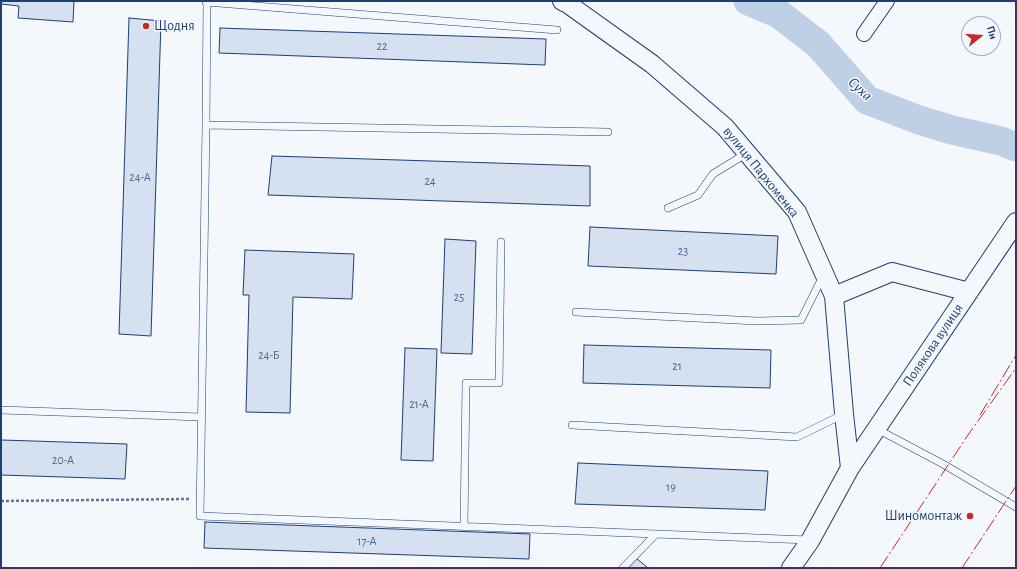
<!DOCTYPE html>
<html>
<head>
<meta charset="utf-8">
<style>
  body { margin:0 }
  #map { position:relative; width:1017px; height:569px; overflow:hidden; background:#f4f7fb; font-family:"Alegreya Sans",sans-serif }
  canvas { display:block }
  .frame { position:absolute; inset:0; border:2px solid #1d3f73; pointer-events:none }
  .north { position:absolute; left:961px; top:16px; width:40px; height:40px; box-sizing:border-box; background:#f4f7fb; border:1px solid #9eadc5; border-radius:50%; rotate:73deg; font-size:11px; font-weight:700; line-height:16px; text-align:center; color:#1d3f73 }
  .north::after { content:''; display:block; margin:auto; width:14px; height:18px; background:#c62828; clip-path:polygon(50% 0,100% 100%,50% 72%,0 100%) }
</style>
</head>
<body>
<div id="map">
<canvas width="1017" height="569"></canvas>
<div class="frame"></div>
<div class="north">Пн</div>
</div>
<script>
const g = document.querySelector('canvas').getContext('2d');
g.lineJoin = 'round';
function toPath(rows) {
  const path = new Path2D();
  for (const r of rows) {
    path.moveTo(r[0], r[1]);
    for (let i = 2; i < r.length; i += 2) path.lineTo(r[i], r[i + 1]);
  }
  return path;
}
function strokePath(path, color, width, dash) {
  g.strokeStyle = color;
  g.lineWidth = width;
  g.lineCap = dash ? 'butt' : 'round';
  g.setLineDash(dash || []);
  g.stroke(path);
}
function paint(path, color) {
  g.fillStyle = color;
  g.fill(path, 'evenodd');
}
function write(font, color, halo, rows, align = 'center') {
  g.font = font + ' "Alegreya Sans",sans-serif';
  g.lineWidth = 3;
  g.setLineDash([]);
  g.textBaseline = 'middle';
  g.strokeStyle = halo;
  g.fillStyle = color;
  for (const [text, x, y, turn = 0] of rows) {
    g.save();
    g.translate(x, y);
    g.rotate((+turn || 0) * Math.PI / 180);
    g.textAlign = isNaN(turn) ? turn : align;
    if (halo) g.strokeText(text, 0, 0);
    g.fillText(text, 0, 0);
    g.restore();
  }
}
const river = toPath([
  [748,1,779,14,818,44,867,100,919,120,952,130,1001,141,1016,147]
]);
const building = toPath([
  [1,1,74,1,73,22,18,18,19,6,1,4,1,1],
  [129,18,161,21,151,336,119,334,129,18],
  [220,28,546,39,545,65,219,53,220,28],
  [272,156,590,166,590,206,268,195,272,156],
  [590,227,778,236,776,274,588,266,590,227],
  [445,239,476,241,472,354,441,353,445,239],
  [245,250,354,254,352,299,293,297,290,413,246,412,249,295,243,295,245,250],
  [584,345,771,350,770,388,583,383,584,345],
  [405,348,437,349,433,461,401,460,405,348],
  [1,440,127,444,125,479,1,475,1,440],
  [578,463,768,471,765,510,575,504,578,463],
  [205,522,530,534,529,559,204,548,205,522],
  [636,558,648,568,628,568,636,558]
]);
const path = toPath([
  [1,501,190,499]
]);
const service = toPath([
  [207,1,206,125,200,516,808,540],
  [206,2,557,30],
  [206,125,608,132],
  [668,208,698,195,713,174,747,153],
  [576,312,757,321,801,320,823,276],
  [1,410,201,417],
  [572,425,797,437,844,414],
  [877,429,943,464,1016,507],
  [464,527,466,383,499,383,501,242],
  [623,568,656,534]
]);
const minor = toPath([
  [864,34,887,1]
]);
const tertiary = toPath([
  [562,1,568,4,652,64,725,127,797,212,834,296,892,272,969,292],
  [834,296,844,414,850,468],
  [791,568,810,541,850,468,1016,222]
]);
const power = toPath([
  [980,415,1016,355],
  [880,568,968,435,1016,368],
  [962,568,1016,486]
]);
const markers = [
  [146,26,4,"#c62828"],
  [970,516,4,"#c62828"]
];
const numberNames = [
  ["22",382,46],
  ["24-А",140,177],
  ["24",430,181],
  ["23",683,251],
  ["25",459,297],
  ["24-Б",269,355],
  ["21",677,366],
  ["21-А",419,404],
  ["20-А",63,460],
  ["19",671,487],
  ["17-А",367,541]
];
const poiNames = [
  ["Щодня",154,26],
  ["Шиномонтаж",962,516,"right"]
];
const streetNames = [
  ["вулиця Пархоменка",761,172,51],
  ["Полякова вулиця",933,345,-56]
];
const waterNames = [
  ["Суха",860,89,43]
];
strokePath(river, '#bed0e5', 29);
paint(building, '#d5e0f0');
strokePath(building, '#1d3f73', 1);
strokePath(service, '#1d3f73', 8);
strokePath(minor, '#1d3f73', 16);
strokePath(tertiary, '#1d3f73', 20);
strokePath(path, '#5e769c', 2.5, [3, 2]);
strokePath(service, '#f4f7fb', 7);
strokePath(minor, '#f4f7fb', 14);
strokePath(tertiary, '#f4f7fb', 18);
strokePath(power, '#c62828', 1, [14, 3, 2, 3]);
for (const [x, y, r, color] of markers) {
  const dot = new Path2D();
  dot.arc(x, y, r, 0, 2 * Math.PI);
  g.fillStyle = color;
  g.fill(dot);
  strokePath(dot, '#f4f7fb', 1.5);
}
write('12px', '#4b6792', null, numberNames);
write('14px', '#1d3f73', '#f4f7fb', poiNames, 'left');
write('14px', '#1d3f73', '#f4f7fb', streetNames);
write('italic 15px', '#1d3f73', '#f4f7fb', waterNames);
</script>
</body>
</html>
